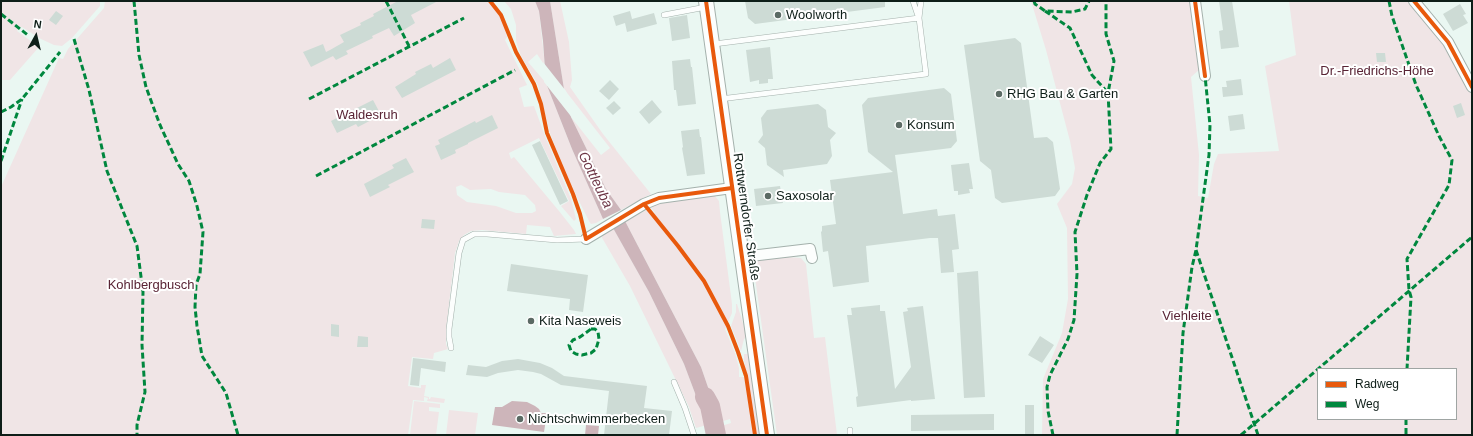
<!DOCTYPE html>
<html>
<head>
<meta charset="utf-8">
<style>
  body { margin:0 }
  #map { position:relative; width:1473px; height:436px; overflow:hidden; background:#eaf7f2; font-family:Arial,sans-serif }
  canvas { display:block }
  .frame { position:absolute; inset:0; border:2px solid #0e1e18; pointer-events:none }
  .legend { position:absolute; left:1317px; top:368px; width:140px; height:52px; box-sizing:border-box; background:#fff; border:1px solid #9fa5a3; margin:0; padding:5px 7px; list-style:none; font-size:12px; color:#0e1e18 }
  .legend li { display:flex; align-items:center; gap:8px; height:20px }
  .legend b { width:20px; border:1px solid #9fa5a3 }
  .north { position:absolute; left:16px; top:16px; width:40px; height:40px; -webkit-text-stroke:3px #fff; paint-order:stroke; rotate:8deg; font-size:11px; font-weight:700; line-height:16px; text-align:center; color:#0e1e18 }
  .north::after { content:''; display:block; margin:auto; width:14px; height:18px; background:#0e1e18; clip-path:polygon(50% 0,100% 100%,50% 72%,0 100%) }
</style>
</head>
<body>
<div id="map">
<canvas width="1473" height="436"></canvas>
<div class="frame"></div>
<ul class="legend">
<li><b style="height:5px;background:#e8590c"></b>Radweg</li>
<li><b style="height:5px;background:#00873e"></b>Weg</li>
</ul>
<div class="north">N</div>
</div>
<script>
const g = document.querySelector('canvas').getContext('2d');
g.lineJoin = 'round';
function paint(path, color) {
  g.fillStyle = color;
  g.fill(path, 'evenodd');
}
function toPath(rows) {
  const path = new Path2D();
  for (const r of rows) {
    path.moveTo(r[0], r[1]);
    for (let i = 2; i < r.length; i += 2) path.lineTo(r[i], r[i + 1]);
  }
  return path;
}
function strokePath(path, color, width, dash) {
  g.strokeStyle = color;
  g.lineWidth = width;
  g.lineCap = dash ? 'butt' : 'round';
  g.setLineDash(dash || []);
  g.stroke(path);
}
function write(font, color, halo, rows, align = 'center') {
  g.font = font + ' Arial,sans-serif';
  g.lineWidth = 4;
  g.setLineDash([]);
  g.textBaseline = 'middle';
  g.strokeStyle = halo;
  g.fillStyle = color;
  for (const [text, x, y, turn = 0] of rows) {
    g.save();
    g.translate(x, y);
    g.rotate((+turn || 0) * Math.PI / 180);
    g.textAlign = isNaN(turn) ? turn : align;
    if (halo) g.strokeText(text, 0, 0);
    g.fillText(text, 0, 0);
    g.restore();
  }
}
const green = toPath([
  [1,1,100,1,100,6,72,38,62,46,54,45,41,39,22,27,19,28,17,31,39,47,10,80,1,80],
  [105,1,490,1,499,13,502,18,507,37,505,40,527,85,519,88,524,107,534,106,545,136,571,199,576,219,574,221,561,206,569,201,539,138,509,153,511,159,514,157,559,211,574,230,576,234,554,236,550,227,527,225,526,234,482,230,471,231,464,235,459,241,455,253,446,330,446,344,448,349,434,353,433,359,412,357,408,386,421,388,421,385,426,385,424,396,429,397,429,399,430,399,431,397,445,399,444,403,427,401,428,398,424,397,424,401,413,400,408,435,1,435,1,187,59,58,63,59,68,49,104,8],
  [461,185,470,190,491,189,499,192,525,195,535,205,536,211,532,213,516,213,496,206,467,202,457,195,456,187],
  [504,1,535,1,539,11,545,66,537,54,528,62,546,83,572,149,603,219,596,223,591,224,589,221,565,173,550,133,538,85,521,56,516,41,516,25,511,9],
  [550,1,560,1,569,42,572,80,570,87,603,134,651,194,621,210,606,189,571,117,601,155,610,148,564,89],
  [1031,1,1190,1,1200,69,1191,77,1199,155,1198,196,1208,198,1214,164,1218,154,1279,151,1265,66,1296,55,1289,1,1410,1,1455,58,1472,94,1472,435,1042,435,1043,379,1062,333,1068,299,1067,228,1057,204,1072,184,1075,168,1070,141,1046,50],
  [1318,369,1456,369,1456,419,1318,419],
  [714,195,719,201,720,212,732,304,732,313,725,329,735,353,739,368,739,377,744,377,754,435,723,435,721,426,731,423,730,419,720,422,701,367,625,221,647,210,651,215,655,213,650,206,659,203],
  [613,228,649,292,684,364,707,425,696,428,689,407,630,286,601,236],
  [788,257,801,258,806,264,814,338,825,337,837,435,777,435,753,263,760,259],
  [736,304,737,304,747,336,744,339,741,351,731,326,736,312],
  [744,354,749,354,761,435,757,435,744,360],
  [414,401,440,404,440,408,429,407,429,411,439,412,436,435,410,435],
  [449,410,478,413,475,435,446,435]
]);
const water = toPath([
  [535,1,550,1,564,89,571,117,606,189,621,210,603,219,572,149,546,83,543,41,539,11],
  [625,221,701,367,720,422,707,425,684,364,649,292,613,228],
  [512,401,527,402,535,406,539,409,541,413,547,413,544,432,492,425,495,407,502,407],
  [586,425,599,426,598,435,585,435],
  [721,426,723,435,708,435,707,430]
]);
const pier = toPath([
  [543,62,566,91,573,116,577,124,544,82]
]);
const river = toPath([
  [705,397,710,406,716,435]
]);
const building = toPath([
  [398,1,438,1,411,15,415,23,394,36,389,28,372,36,373,38,346,51,348,54,336,60,333,56,311,67,303,52,323,44,326,52,330,50,344,42,340,35,361,25,360,23,374,16,373,14],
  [745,1,885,1,885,7,755,24,748,18],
  [1219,1,1232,1,1239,47,1221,49,1219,31,1223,30],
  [1460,4,1466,14,1463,15,1468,23,1453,31,1443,14],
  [56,11,63,16,56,25,49,20],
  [630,11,632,19,654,13,657,24,627,32,625,23,616,26,613,16],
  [687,15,690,38,672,41,669,18],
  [1015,38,1021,43,1034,138,1047,137,1053,142,1060,189,1055,196,1002,203,995,198,991,170,980,161,964,45],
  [770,47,773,79,768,79,768,83,759,84,759,80,750,82,746,50],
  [1376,53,1385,53,1386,62,1377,62],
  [450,58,456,70,402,98,395,87,416,74,415,72,431,64,433,68],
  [690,59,691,67,692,67,696,104,678,106,676,90,674,90,672,61],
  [1241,79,1243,95,1223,97,1222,87,1227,87,1226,81],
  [610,80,619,89,609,100,599,91],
  [944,88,951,94,957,141,951,148,895,155,903,214,937,209,938,216,955,214,959,249,952,250,954,272,941,273,938,238,930,238,866,246,869,282,833,287,828,251,823,252,821,232,822,231,822,226,836,224,830,180,893,172,868,152,862,105,868,98],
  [373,100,381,115,358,127,356,124,337,133,331,121],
  [652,100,662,112,649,124,639,112],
  [614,101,621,108,613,115,606,108],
  [1461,103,1465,115,1457,118,1453,106],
  [818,104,826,110,828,127,836,133,830,140,832,156,827,164,783,170,784,177,767,165,765,148,758,142,763,135,761,118,767,110],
  [1243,114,1245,129,1230,131,1228,116],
  [492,115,498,128,468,143,468,144,455,150,456,153,441,160,435,146,440,144,438,140,475,121,476,123],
  [699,129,700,137,701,137,705,174,687,176,682,148,683,147,681,131],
  [540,141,568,201,560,205,532,145],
  [406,158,414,172,388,185,390,187,370,197,364,184,394,168,392,165],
  [969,163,973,189,969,189,970,193,958,195,958,191,954,191,951,165],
  [780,186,783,203,756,206,754,189],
  [422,219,435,220,434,229,421,228],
  [511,264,588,275,583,312,569,310,570,299,507,291],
  [978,271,985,397,964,398,957,273],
  [880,305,880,311,885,311,895,389,911,367,903,312,908,311,907,308,923,306,935,399,911,401,911,400,857,407,856,397,858,396,847,315,852,315,851,308],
  [331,324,339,325,339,337,331,336],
  [358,336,368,337,368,347,357,347],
  [1040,336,1054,345,1042,363,1028,355],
  [413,358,446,362,445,372,421,368,419,386,410,385],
  [518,359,540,363,552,368,564,376,647,386,644,408,672,411,669,435,604,435,609,391,561,385,541,374,533,372,518,370,498,373,487,377,466,375,468,365,486,367,502,361],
  [1025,405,1034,405,1034,435,1025,435],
  [994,414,994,430,911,431,911,415]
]);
const lane = toPath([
  [913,1,918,16],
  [664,15,706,7],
  [714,44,919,18],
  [720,99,926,74,919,18,921,1],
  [451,348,449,337,449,329,459,253,463,240,474,234,487,234,557,240,586,239],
  [674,382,685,408,694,435],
  [850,430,850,435]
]);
const street = toPath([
  [1195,1,1205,76],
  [1414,1,1448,42,1472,87],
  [586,239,644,204,659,198,732,188],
  [742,257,810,249,812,258]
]);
const secondary = toPath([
  [706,1,767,435]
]);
const quiet = toPath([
  [134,1,139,55,146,87,160,125,178,164,189,181,197,206,203,232,200,274,196,285,195,307,197,326,202,356,226,393,238,435],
  [386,1,409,46],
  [1034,1,1035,4,1045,11,1072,12,1085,9,1089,1],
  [1389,1,1392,16,1416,85,1439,136,1452,160,1449,185,1407,259,1409,290,1411,297,1407,369],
  [1045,11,1070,28,1092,75,1108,93],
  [1,14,29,36],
  [74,39,89,90,107,171,137,246,143,292,142,345,145,392,137,425,137,435],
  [309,99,464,18],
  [1,112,11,107,22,99,60,52],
  [1,161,22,99],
  [316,176,515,70],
  [1196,250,1258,435],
  [591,329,595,329,598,332,599,339,596,349,591,353,582,355,576,354,571,351,569,345,573,340,580,337,591,329],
  [1406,419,1406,435],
  [1053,435,1048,411,1047,387,1050,375,1068,339,1074,320,1077,274,1075,232,1087,195,1100,163,1111,149,1108,93,1114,61,1106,34,1106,1],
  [1177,435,1183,333,1192,267,1196,250,1209,155,1210,125,1205,76],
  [1241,435,1472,237]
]);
const cycleway = toPath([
  [490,1,501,15,516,52,534,84,541,104,547,133,573,194,580,214,586,239,644,204,659,198,732,188],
  [706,1,767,435],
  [1195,1,1205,76],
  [1414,1,1448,42,1472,87],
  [644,204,678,246,704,281,728,326,738,352,746,376,755,435]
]);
const markers = [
  [778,15,4,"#5b6a64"],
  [999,94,4,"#5b6a64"],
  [899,125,4,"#5b6a64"],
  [768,196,4,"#5b6a64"],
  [531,321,4,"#5b6a64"],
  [520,419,4,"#5b6a64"]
];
const poiNames = [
  ["Woolworth",786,15],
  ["RHG Bau & Garten",1007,94],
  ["Konsum",907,125],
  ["Saxosolar",776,196],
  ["Kita Naseweis",539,321],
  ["Nichtschwimmerbecken",528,419]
];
const parkNames = [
  ["Dr.-Friedrichs-Höhe",1377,71],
  ["Waldesruh",367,115],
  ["Kohlbergbusch",151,285],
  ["Viehleite",1187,316]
];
const streetNames = [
  ["Rottwerndorfer Straße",746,217,82]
];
const waterNames = [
  ["Gottleuba",595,180,64]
];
paint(green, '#f0e5e6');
paint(water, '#cdb5ba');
paint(pier, '#eaf7f2');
strokePath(river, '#cdb5ba', 20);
paint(building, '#cddbd5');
strokePath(lane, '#a4b1ac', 6);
strokePath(street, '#a4b1ac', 12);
strokePath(secondary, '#a4b1ac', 16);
strokePath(lane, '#fcfefd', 5);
strokePath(street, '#fcfefd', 10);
strokePath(secondary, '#fcfefd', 14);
strokePath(quiet, '#00873e', 3, [6, 3]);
strokePath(cycleway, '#e8590c', 4);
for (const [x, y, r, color] of markers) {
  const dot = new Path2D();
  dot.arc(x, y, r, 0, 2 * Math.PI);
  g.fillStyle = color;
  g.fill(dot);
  strokePath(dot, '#fff', 1.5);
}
write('13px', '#0e1e18', '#fff', poiNames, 'left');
write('13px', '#592435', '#fff', parkNames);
write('13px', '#0e1e18', '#fff', streetNames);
write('italic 14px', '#6d3646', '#fff', waterNames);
</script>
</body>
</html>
